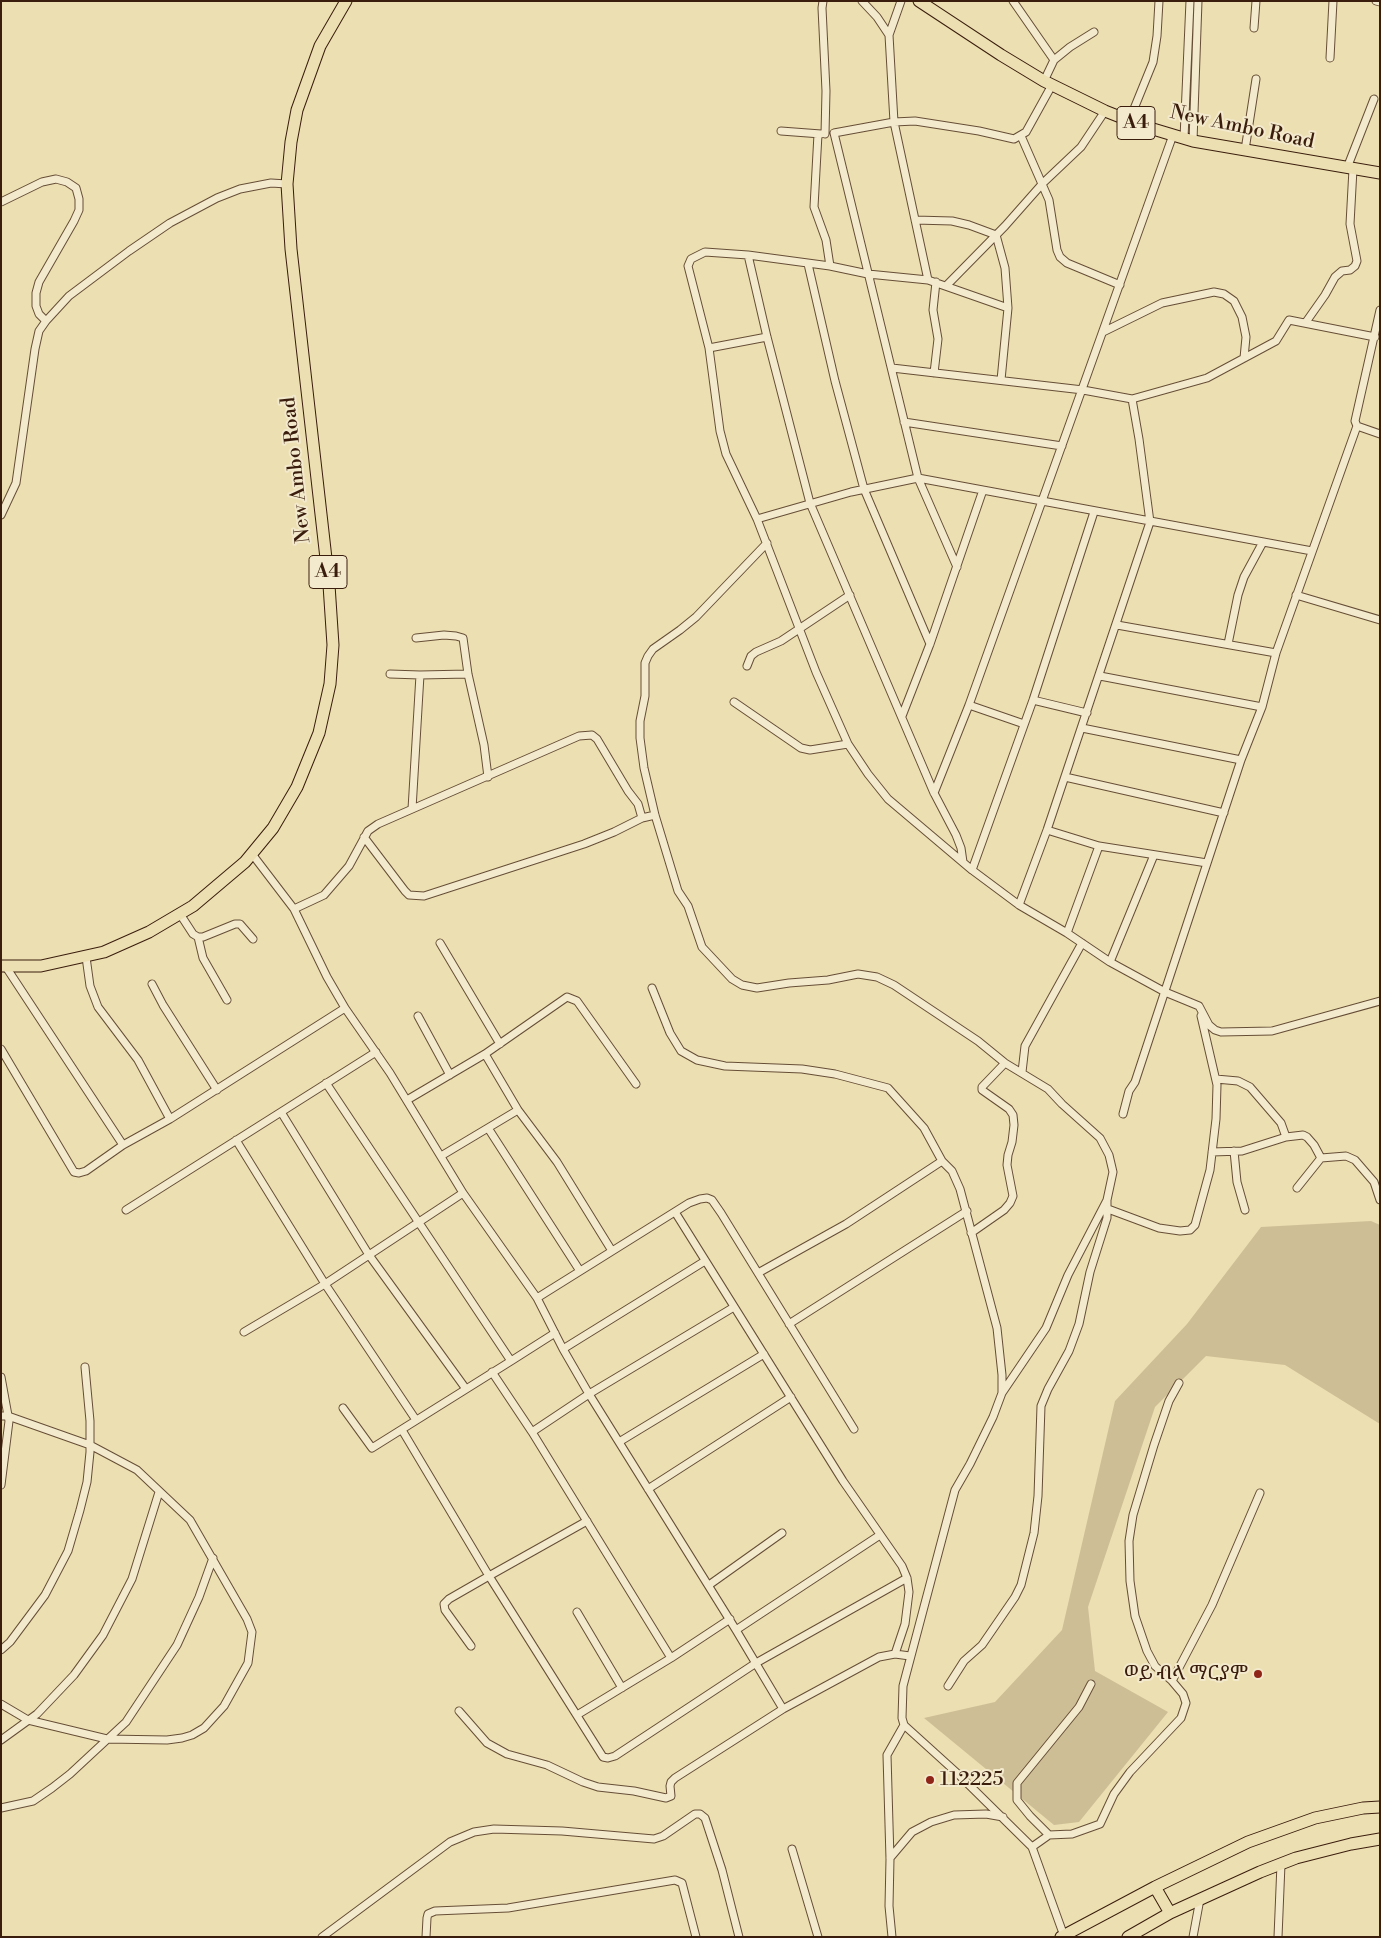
<!DOCTYPE html>
<html>
<head>
<meta charset="utf-8">
<style>
  body { margin:0 }
  #map { position:relative; width:1381px; height:1938px; overflow:hidden; background:#ecdfb2; font-family:"Libre Bodoni",serif }
  canvas { display:block }
  .frame { position:absolute; inset:0; border:2px solid #3a1d0d; pointer-events:none }
</style>
</head>
<body>
<div id="map">
<canvas width="1381" height="1938"></canvas>
<div class="frame"></div>
</div>
<script>
const g = document.querySelector('canvas').getContext('2d');
g.lineJoin = 'round';
function paint(path, color) {
  g.fillStyle = color;
  g.fill(path, 'evenodd');
}
function toPath(rows) {
  const path = new Path2D();
  for (const r of rows) {
    path.moveTo(r[0], r[1]);
    for (let i = 2; i < r.length; i += 2) path.lineTo(r[i], r[i + 1]);
  }
  return path;
}
function strokePath(path, color, width, dash) {
  g.strokeStyle = color;
  g.lineWidth = width;
  g.lineCap = dash ? 'butt' : 'round';
  g.setLineDash(dash || []);
  g.stroke(path);
}
function write(font, color, halo, rows, align = 'center') {
  g.font = font + ' "Libre Bodoni","Noto Serif Ethiopic",serif';
  g.lineWidth = 4;
  g.setLineDash([]);
  g.textBaseline = 'middle';
  g.strokeStyle = halo;
  g.fillStyle = color;
  for (const [text, x, y, turn = 0] of rows) {
    g.save();
    g.translate(x, y);
    g.rotate((+turn || 0) * Math.PI / 180);
    g.textAlign = isNaN(turn) ? turn : align;
    if (halo) g.strokeText(text, 0, 0);
    g.fillText(text, 0, 0);
    g.restore();
  }
}
const green = toPath([
  [1371,1221,1380,1225,1380,1424,1285,1365,1206,1356,1155,1407,1088,1607,1095,1671,1168,1712,1079,1822,1054,1825,924,1718,995,1702,1062,1630,1115,1401,1187,1324,1261,1227]
]);
const minor = toPath([
  [823,1,822,8,826,91,825,134],
  [862,1,877,17,889,35],
  [901,1,889,35,894,122,928,280,868,274,830,266,748,255,705,252,691,259,688,266,709,348,720,431,726,454,757,519,816,672,848,744,868,774,888,799,972,870,1019,905,1067,933,1110,962,1165,992,1199,1006,1209,1025,1215,1030,1221,1032,1272,1031,1380,1001],
  [1013,1,1054,60,1044,81],
  [1376,1,1380,2],
  [1254,28,1256,1],
  [1330,58,1333,1],
  [1054,60,1070,47,1094,32],
  [1129,121,1153,62,1157,36,1159,1],
  [781,131,821,134],
  [818,134,814,207,826,240,830,266],
  [1021,136,1049,200,1057,250,1060,257,1067,263,1120,285],
  [1184,138,1190,1],
  [1193,141,1198,1],
  [1245,150,1256,79],
  [1347,168,1374,99],
  [1,202,42,182,56,179,67,182,76,188,79,199,79,210,74,221,39,282,36,293,36,306,39,314,46,321],
  [915,220,952,221,969,225,996,235,1005,268,1008,308],
  [748,255,767,337,810,503,934,793,956,835,961,848,963,862],
  [808,264,835,381,864,489,930,644],
  [928,280,1008,308,1001,380],
  [946,286,1005,226,1043,183,1081,147,1105,111],
  [1306,322,1325,295,1335,277,1342,271,1350,270,1355,266,1357,261,1350,224,1353,169],
  [1103,332,1162,303,1214,292,1224,294,1234,301,1242,317,1246,337,1244,358],
  [709,348,767,337],
  [892,368,1083,390,1132,399,1207,378,1276,341,1289,320,1375,337],
  [934,373,938,339,933,310,936,282],
  [904,422,1062,446],
  [1357,426,1380,434],
  [1,515,16,483,35,349,39,331,46,321,69,296,129,251,170,223,217,198,240,189,271,183,287,184],
  [757,519,851,492,918,478,1312,551],
  [767,543,696,617,680,630,653,649,648,656,645,663,645,696,640,721,640,738,644,768,655,815,678,891,688,906,702,947,732,979,742,985,757,988,789,983,828,980,858,974,877,977,894,985,978,1041,1005,1063,1048,1089,1062,1104,1100,1138,1109,1155,1113,1172,1107,1200,1068,1275,1046,1328,1002,1393],
  [957,567,918,478,834,133,894,122,915,121,979,131,1014,139,1026,132,1052,85],
  [1296,595,1380,620],
  [1117,625,1276,653],
  [416,638,444,635,456,636,463,638,468,674,484,745,488,777],
  [1228,644,1238,595,1244,577,1263,542],
  [747,666,751,656,756,652,781,641,850,595],
  [390,674,420,675,468,674],
  [1100,676,1262,707],
  [1033,700,1087,713],
  [734,702,801,748,810,750,848,744],
  [969,705,1024,724],
  [902,716,930,644,983,490],
  [1082,728,1241,760],
  [1065,777,1224,813],
  [934,793,969,705,1173,135],
  [412,809,420,675],
  [1047,830,1099,846,1207,863],
  [364,837,405,891,409,895,424,896,584,844,614,832,642,818,655,815],
  [252,854,294,909,327,977,345,1008,390,1073,463,1193,537,1298,563,1349,589,1394,736,1630,783,1709,879,1657,895,1654,910,1656],
  [972,870,1033,700,1094,512],
  [1019,905,1047,830,1150,522,1139,439,1132,399],
  [294,909,324,895,349,866,368,831,378,824,579,736,592,735,597,739,628,791,638,804,642,818],
  [180,914,193,934,198,937,203,937,235,924,240,924,253,939],
  [1067,933,1099,846],
  [198,937,203,958,227,1000],
  [440,943,500,1044],
  [86,957,90,986,98,1007,138,1060,170,1119],
  [1110,962,1154,855],
  [6,967,123,1145],
  [152,984,163,1005,217,1090],
  [652,988,670,1033,681,1051,697,1060,725,1066,802,1069,835,1074,888,1088,924,1128,942,1161,952,1171,960,1189,997,1328,1002,1375,1002,1393,993,1417,970,1464,955,1490,903,1686,902,1718,904,1725,957,1773,1032,1847,1064,1936],
  [418,1016,450,1075],
  [1,1049,74,1172,79,1173,86,1171,123,1145,170,1119,345,1008],
  [485,1054,518,1110,557,1162,612,1251],
  [1022,1072,1025,1046,1082,943],
  [1216,1079,1238,1081,1250,1087,1281,1123,1286,1137],
  [326,1083,511,1361,555,1333],
  [407,1100,485,1054,567,997,577,1001,636,1084],
  [281,1112,369,1255,466,1389],
  [1123,1114,1129,1091,1135,1082,1241,760,1262,707,1276,653,1357,426,1355,421,1380,310],
  [488,1128,580,1271],
  [236,1140,325,1284,416,1420],
  [1234,1151,1237,1182,1245,1210],
  [1212,1152,1242,1151,1286,1137,1303,1135,1307,1137,1314,1145,1321,1158,1346,1156,1355,1160,1374,1182,1380,1200],
  [441,1156,518,1110],
  [1297,1188,1321,1158],
  [1108,1209,1159,1228,1180,1231,1190,1230,1195,1225,1210,1170,1216,1119,1217,1085,1201,1016],
  [126,1210,376,1052],
  [675,1212,843,1481,902,1566,907,1578,909,1592,905,1624,895,1654],
  [971,1233,1004,1210,1010,1203,1013,1196,1007,1165,1008,1155,1012,1142,1014,1125,1013,1115,1009,1109,982,1090,982,1087,1005,1063],
  [758,1273,846,1224,942,1161],
  [537,1298,689,1203,700,1199,707,1198,712,1200,721,1213,854,1429],
  [789,1324,967,1211],
  [244,1332,325,1284,463,1193],
  [563,1349,705,1261],
  [492,1372,532,1432,671,1658,730,1619],
  [1,1377,9,1421,1,1485],
  [343,1408,372,1448,511,1361],
  [1,1416,8,1416,90,1445,137,1470,190,1520,247,1619,252,1632,248,1663,224,1706,204,1728,192,1735,182,1738,167,1740,107,1739,28,1720,1,1704],
  [402,1430,489,1576,603,1757,608,1758,615,1756,756,1663,907,1578],
  [532,1432,589,1394,734,1307],
  [619,1442,764,1354],
  [648,1489,791,1397],
  [709,1585,782,1533],
  [577,1612,622,1688],
  [736,1630,880,1535],
  [471,1646,445,1610,444,1604,449,1599,489,1576,587,1521],
  [1,1650,10,1642,45,1595,68,1551,80,1510,87,1482,90,1452,90,1421,85,1367],
  [1172,1681,1212,1605,1260,1493],
  [948,1686,964,1661,982,1645,1015,1597,1021,1585,1034,1533,1038,1496,1041,1406,1048,1389,1069,1351,1079,1324,1090,1272,1107,1218,1107,1201],
  [459,1711,487,1743,507,1754,547,1765,583,1782,598,1787,634,1791,666,1798,671,1796,670,1786,671,1782,675,1778,783,1709],
  [577,1715,671,1658],
  [1,1740,37,1714,74,1675,103,1635,132,1579,159,1492],
  [1,1808,33,1801,52,1788,70,1774,126,1722,177,1645,199,1597,213,1558],
  [1049,1835,1030,1816,1017,1800,1017,1783,1079,1707,1091,1684],
  [1032,1847,1049,1835,1072,1834,1100,1824,1114,1794,1130,1772,1181,1718,1186,1703,1183,1694,1172,1681,1155,1666,1147,1651,1135,1616,1130,1581,1129,1541,1133,1515,1154,1445,1169,1401,1179,1383],
  [792,1849,818,1937],
  [890,1858,912,1832,931,1822,954,1815,986,1814,1003,1817],
  [322,1937,450,1842,474,1832,494,1829,562,1831,654,1839,663,1836,695,1814,700,1814,705,1818,722,1870,739,1937],
  [426,1937,427,1918,428,1914,435,1911,508,1908,675,1880,682,1883,696,1937],
  [892,1937,889,1906,890,1859,887,1755,904,1725],
  [1193,1937,1200,1899],
  [1278,1937,1281,1864]
]);
const primary = toPath([
  [919,1,1001,55,1044,81,1105,111,1143,126,1193,141,1380,173],
  [1,966,41,966,104,952,149,932,193,906,245,862,273,828,297,787,319,733,330,684,333,645,329,585,291,249,287,184,291,142,297,110,320,46,346,1],
  [1155,1887,1170,1913],
  [1061,1937,1155,1887,1248,1842,1315,1818,1363,1808,1380,1807],
  [1128,1937,1170,1913,1260,1872,1296,1858,1351,1844,1380,1839]
]);
const markers = [
  [1258,1674,5,"#8f2418"],
  [930,1780,5,"#8f2418"]
];
const shields = [
  [1136,123,38],
  [328,572,38]
];
const shieldNames = [
  ["A4",1136,123],
  ["A4",328,572]
];
const streetNames = [
  ["New Ambo Road",1242,128,12],
  ["New Ambo Road",297,470,-96]
];
const poiNames = [
  ["ወይ ብላ ማርያም",1248,1674],
  ["112225",940,1780,"left"]
];
paint(green, '#cebe96');
strokePath(minor, '#664e36', 9);
strokePath(primary, '#3a1d0d', 13);
strokePath(minor, '#f3eacd', 7);
strokePath(primary, '#ecdfb2', 11);
for (const [x, y, r, color] of markers) {
  const dot = new Path2D();
  dot.arc(x, y, r, 0, 2 * Math.PI);
  g.fillStyle = color;
  g.fill(dot);
  strokePath(dot, '#f3eacd', 2);
}
for (const [x, y, w] of shields) {
  const box = new Path2D();
  box.roundRect(x - w / 2, y - 16.5, w, 33, 4);
  g.fillStyle = '#f3eacd';
  g.fill(box);
  strokePath(box, '#3a1d0d', 1);
}
write('bold 19px', '#3a1d0d', null, shieldNames);
write('20px', '#3a1d0d', '#f3eacd', streetNames);
write('20px', '#3a1d0d', '#f3eacd', poiNames, 'right');
</script>
</body>
</html>
